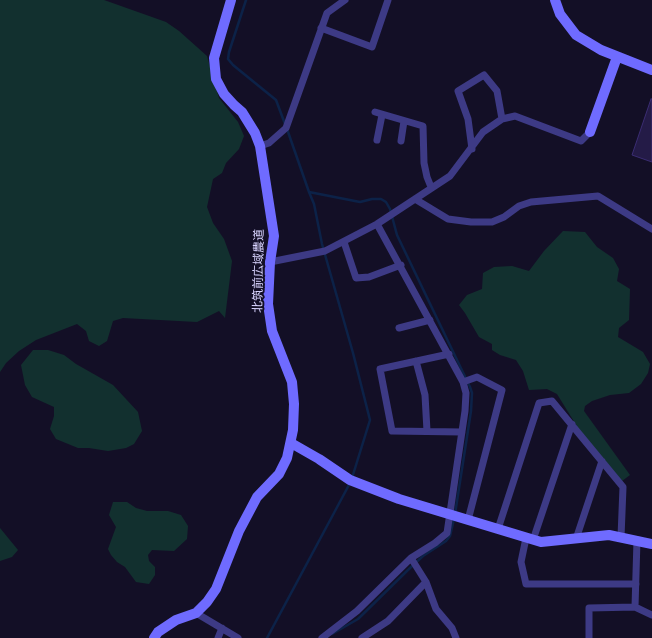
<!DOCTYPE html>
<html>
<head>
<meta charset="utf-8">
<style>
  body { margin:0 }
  canvas { display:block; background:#130f26 }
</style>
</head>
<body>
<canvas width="652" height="638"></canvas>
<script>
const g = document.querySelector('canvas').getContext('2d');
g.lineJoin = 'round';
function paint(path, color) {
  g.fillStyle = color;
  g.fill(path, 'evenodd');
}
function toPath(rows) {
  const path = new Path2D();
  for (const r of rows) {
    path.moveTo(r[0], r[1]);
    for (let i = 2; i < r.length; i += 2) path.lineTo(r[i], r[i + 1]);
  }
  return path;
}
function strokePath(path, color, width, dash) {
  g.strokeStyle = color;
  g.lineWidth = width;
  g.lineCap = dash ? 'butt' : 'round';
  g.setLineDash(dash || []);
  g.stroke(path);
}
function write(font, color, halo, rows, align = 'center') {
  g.font = font + ' Arial,"Noto Sans JP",sans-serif';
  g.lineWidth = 4;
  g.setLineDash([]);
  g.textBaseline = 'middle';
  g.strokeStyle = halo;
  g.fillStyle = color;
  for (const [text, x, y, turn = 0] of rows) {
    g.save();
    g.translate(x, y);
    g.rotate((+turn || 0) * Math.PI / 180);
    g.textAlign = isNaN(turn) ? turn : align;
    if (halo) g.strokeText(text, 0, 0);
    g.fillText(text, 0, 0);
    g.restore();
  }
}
const green = toPath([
  [0,0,104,0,166,22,179,31,207,56,219,98,238,122,244,136,239,149,226,163,222,173,213,179,207,207,213,223,224,239,232,261,225,318,219,311,197,322,123,318,113,321,107,341,99,346,89,341,86,331,77,324,36,340,19,351,6,363,0,372],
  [563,231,585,232,597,247,613,258,619,269,617,281,630,289,629,320,619,328,618,337,643,352,650,364,648,373,641,384,629,393,610,395,592,401,585,406,584,411,630,475,622,481,578,428,557,394,547,389,529,390,523,371,516,360,500,355,492,350,492,344,479,337,465,313,459,305,467,295,482,289,483,273,494,267,512,266,529,271,544,251],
  [33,350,48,350,64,355,76,364,113,385,138,412,142,431,134,444,126,448,108,451,89,448,78,448,56,439,50,429,54,416,54,407,32,397,25,385,21,365],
  [113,502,127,502,136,508,147,511,168,511,181,515,188,526,187,539,174,551,152,550,148,555,149,561,155,567,155,575,149,584,136,582,125,567,117,562,111,555,108,549,116,527,109,515],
  [0,528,18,550,12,557,0,561]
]);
const stream = toPath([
  [246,0,229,52,228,59,233,65,276,100,285,124],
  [287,129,309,192,360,202,372,199,381,199,386,202,390,209,397,235,470,387,472,393,471,411,455,514],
  [309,192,314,204,322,244,353,353,370,420,352,478],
  [332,634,358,619,410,568,423,556,446,541,450,536,454,519],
  [267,638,350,483]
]);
const building = toPath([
  [651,99,652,99,652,162,632,155,651,99]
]);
const street = toPath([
  [321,28,372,47,388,0],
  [375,112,423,126,424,163,427,177,431,187],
  [377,140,382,115],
  [401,141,404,121],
  [260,146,269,143,286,128,327,13,345,0],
  [472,149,468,119,458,91,484,75,497,91,502,119],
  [415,199,448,219,471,222,492,222,504,217,519,206,531,202,598,196,652,229],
  [344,242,356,278,369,277,401,265],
  [270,262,325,251,377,224,450,176,483,132,502,119,515,116,581,141,590,132],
  [399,328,430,320],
  [449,354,380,369,392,431,462,432],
  [416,361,425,395,427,431],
  [463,382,477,377,502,390,468,520],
  [498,529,539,403,552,401,623,487,621,537],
  [526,538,521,562,526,584,636,584],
  [576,539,602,461],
  [533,540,572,424],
  [411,558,426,582,436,609,452,628,456,638],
  [635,607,637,540],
  [196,613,238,638],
  [218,638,222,628],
  [322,638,357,611,411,558,435,543,447,533,465,411,466,393,463,382,377,224],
  [362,638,388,621,426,582],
  [589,638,589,608,635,607,652,615]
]);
const secondary = toPath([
  [555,0,560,14,576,35,601,50,652,70],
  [590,132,617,57],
  [291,443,319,459,350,480,399,499,541,542,609,535,652,544],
  [154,638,158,632,176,620,196,613,207,602,216,589,239,531,257,497,279,474,287,458,293,430,294,404,292,382,272,331,268,304,270,262,274,236,260,146,255,133,242,112,234,105,224,94,216,79,214,58,231,0]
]);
const streetNames = [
  ["北筑前広域農道",259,271,-89]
];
paint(green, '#12302f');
strokePath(stream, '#0c2248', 2.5);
paint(building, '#241b47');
strokePath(building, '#3b2d73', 1);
strokePath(street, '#3d3a85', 7);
strokePath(secondary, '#6f6bff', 10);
write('12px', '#d9d4ff', '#130f26', streetNames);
</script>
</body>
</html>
